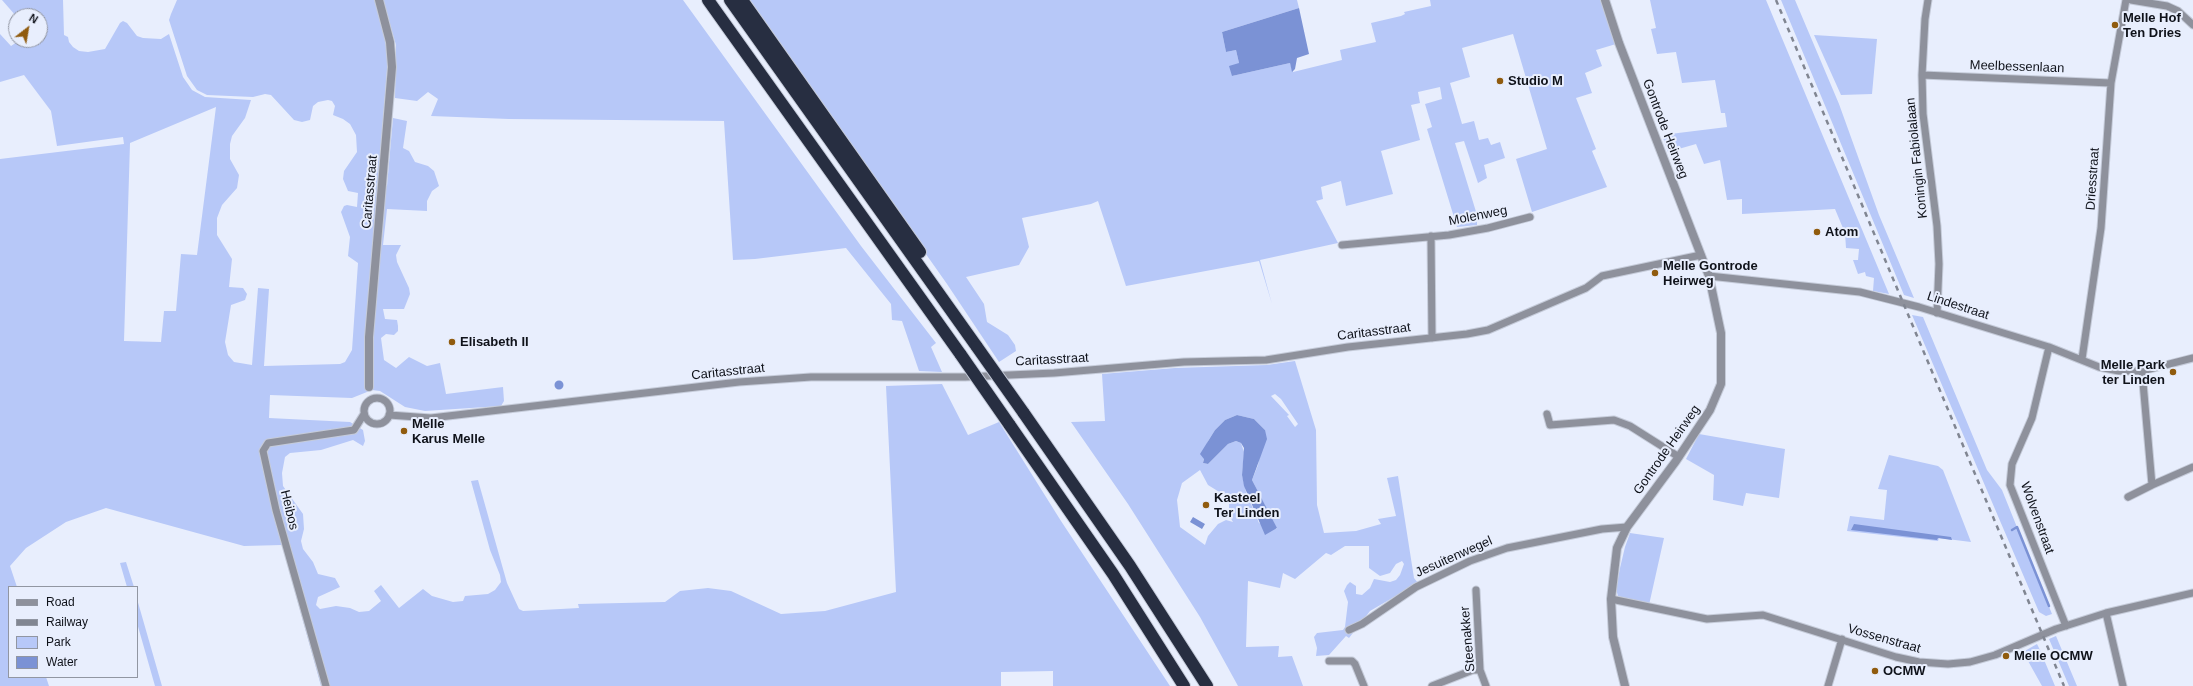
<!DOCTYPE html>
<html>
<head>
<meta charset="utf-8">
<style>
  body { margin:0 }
  #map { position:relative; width:2193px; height:686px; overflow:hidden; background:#e8eefd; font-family:Arial,sans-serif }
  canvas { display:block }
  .legend { position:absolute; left:8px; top:586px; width:130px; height:92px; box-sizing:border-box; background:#e8eefd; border:1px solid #9196a2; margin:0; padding:5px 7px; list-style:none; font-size:12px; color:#0f121a }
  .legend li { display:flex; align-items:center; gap:8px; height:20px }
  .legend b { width:20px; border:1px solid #9196a2 }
  .north { position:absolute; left:8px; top:8px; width:40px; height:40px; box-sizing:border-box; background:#e8eefd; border:1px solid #9196a2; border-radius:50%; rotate:31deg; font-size:11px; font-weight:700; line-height:16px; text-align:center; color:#0f121a }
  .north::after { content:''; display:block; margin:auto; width:14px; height:18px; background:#905b0e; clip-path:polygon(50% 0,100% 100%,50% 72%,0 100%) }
</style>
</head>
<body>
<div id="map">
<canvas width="2193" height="686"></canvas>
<ul class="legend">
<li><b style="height:5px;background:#8e919c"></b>Road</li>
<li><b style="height:5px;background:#818692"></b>Railway</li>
<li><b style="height:11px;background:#b7c8f8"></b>Park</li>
<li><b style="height:11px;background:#7b92d5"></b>Water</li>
</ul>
<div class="north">N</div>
</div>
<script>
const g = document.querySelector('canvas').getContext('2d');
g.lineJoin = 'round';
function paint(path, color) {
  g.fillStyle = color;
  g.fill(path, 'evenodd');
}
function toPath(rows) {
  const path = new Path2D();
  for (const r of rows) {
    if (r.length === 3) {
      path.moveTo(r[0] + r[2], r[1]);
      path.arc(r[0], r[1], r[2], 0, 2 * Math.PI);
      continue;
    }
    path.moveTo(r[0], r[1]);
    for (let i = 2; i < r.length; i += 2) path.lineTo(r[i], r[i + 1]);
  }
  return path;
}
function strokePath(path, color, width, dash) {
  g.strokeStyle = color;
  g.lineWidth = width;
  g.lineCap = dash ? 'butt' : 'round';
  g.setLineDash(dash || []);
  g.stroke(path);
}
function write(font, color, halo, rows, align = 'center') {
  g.font = font + ' Arial,sans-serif';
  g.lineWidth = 4;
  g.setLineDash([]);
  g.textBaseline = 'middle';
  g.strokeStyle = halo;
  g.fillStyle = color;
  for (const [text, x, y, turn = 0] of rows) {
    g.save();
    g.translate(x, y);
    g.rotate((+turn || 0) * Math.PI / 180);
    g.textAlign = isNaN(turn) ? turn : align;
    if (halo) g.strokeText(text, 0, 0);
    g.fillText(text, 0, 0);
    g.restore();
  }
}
const green = toPath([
  [2,0,63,0,64,35,68,37,69,42,73,47,79,51,88,52,105,49,120,23,123,21,127,23,137,36,143,38,161,39,169,34,183,77,192,90,205,97,251,100,245,118,232,136,230,144,230,159,239,175,237,188,222,205,217,218,217,235,232,259,229,287,243,288,247,294,245,300,231,305,225,342,228,355,234,362,252,365,258,288,269,289,264,366,340,364,345,362,352,350,358,263,348,256,350,237,341,212,344,206,347,205,357,207,358,193,348,191,343,179,344,171,357,152,356,135,350,124,343,119,333,115,335,106,332,101,328,100,318,102,313,106,310,120,302,122,294,120,271,95,265,94,253,97,207,95,197,90,187,76,169,20,171,14,177,0,375,0,385,39,388,57,378,184,387,186,393,118,407,121,403,148,409,151,415,162,428,166,434,171,439,186,432,191,427,201,427,211,387,209,383,245,401,245,396,255,397,262,409,288,410,294,404,309,383,309,385,319,397,320,398,326,398,331,394,335,386,334,381,338,384,360,396,368,409,357,427,366,440,363,446,394,503,387,504,401,501,406,425,411,405,407,380,391,372,390,352,398,270,395,269,418,350,422,363,430,365,441,363,446,353,440,321,450,290,453,285,457,282,473,283,486,303,514,304,529,301,541,303,549,313,562,318,574,335,578,340,587,318,597,316,605,320,609,336,606,350,608,359,612,369,611,381,601,374,591,381,585,399,608,423,589,432,596,453,602,463,601,465,596,488,594,495,590,501,582,500,575,490,550,471,481,478,480,507,583,519,609,523,611,579,608,578,604,665,602,680,591,708,588,731,591,781,614,825,611,896,592,886,386,942,384,968,435,999,422,1061,521,1170,686,1053,686,1053,671,1001,672,1001,686,321,686,282,545,244,546,106,508,66,522,26,548,10,566,17,587,9,587,9,677,46,677,49,686,0,686,0,159,124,144,123,137,57,146,51,111,24,75,0,82,0,34,11,46,20,40,40,40,40,16,16,16],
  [216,107,197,255,181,254,176,311,164,311,161,342,124,341,130,143],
  [383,0,683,0,861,246,936,343,931,347,942,372,919,371,902,321,892,320,891,304,846,248,755,259,733,260,724,121,509,119,431,116,438,99,428,92,417,101,395,98,396,45],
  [747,0,1297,0,1299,8,1222,32,1226,52,1236,50,1239,63,1232,76,1290,63,1293,72,1342,60,1340,50,1376,42,1371,23,1401,16,1405,14,1404,12,1431,6,1430,0,1601,0,1616,44,1596,50,1602,66,1585,73,1592,93,1576,98,1596,149,1592,151,1607,187,1532,212,1516,159,1547,149,1513,34,1462,48,1470,77,1450,83,1462,124,1474,121,1479,140,1488,138,1491,145,1500,142,1505,158,1484,165,1487,178,1478,183,1464,141,1455,143,1477,215,1477,225,1457,227,1427,129,1432,127,1425,104,1442,99,1440,87,1418,92,1420,103,1411,105,1420,140,1381,151,1393,194,1346,206,1341,181,1321,187,1323,199,1316,201,1338,243,1260,260,1272,304,1259,261,1126,286,1098,201,1091,204,1022,218,1029,247,1019,265,966,277,984,304,987,322,1008,335,1015,345,1016,351,999,362,947,284],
  [1650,0,1766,0,1889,294,1873,291,1874,278,1866,276,1865,272,1858,274,1853,260,1858,260,1859,249,1846,248,1845,233,1835,209,1742,214,1742,199,1727,200,1720,160,1704,164,1696,144,1668,152,1662,135,1727,127,1725,113,1721,113,1715,80,1682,83,1676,52,1657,54,1651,29,1656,28],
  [1781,0,1795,0,1839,104,1879,215,1914,298,1904,295],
  [1814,35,1877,39,1872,94,1841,95],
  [1912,315,1923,317,1987,470,2002,490,2052,614,2046,616,2039,612],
  [1295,361,1316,430,1317,505,1324,533,1356,531,1381,524,1378,519,1396,516,1387,478,1398,476,1414,578,1418,583,1370,611,1349,638,1346,636,1329,655,1316,656,1317,648,1314,637,1317,633,1343,630,1345,627,1348,602,1344,591,1347,585,1350,582,1356,586,1356,594,1362,595,1370,588,1374,579,1390,582,1396,580,1400,575,1404,564,1402,561,1396,564,1390,573,1380,576,1369,568,1369,546,1345,546,1331,555,1326,553,1295,579,1283,573,1280,588,1248,581,1246,647,1279,646,1278,657,1292,656,1303,686,1238,686,1200,617,1128,504,1071,422,1105,421,1102,374,1175,368,1267,365],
  [1275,394,1281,399,1298,424,1295,427,1287,416,1289,415,1271,396],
  [1237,415,1254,419,1265,430,1258,465,1252,480,1277,529,1259,523,1246,492,1242,475,1244,452,1241,443,1236,441,1228,444,1208,464,1203,463,1208,441,1215,430,1225,420],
  [1200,470,1208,485,1229,498,1229,515,1233,522,1226,520,1218,524,1208,536,1205,545,1180,527,1177,500,1182,483],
  [1699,434,1785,449,1779,498,1746,493,1743,506,1713,500,1714,475,1686,459],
  [1889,455,1938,466,1943,470,1971,542,1939,538,1938,541,1847,531,1850,516,1884,520,1887,490,1878,489],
  [1630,533,1664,538,1649,605,1618,596,1616,589,1620,568,1625,547],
  [126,562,134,587,127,587,120,563],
  [137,599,162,686,155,686,137,623],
  [2056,636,2077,686,2069,686,2049,639],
  [2037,644,2040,650,2055,686,2042,686,2023,652]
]);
const water = toPath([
  [1299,8,1309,54,1297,58,1295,69,1292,72,1290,63,1232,76,1229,66,1239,63,1236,50,1226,52,1222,32],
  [559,385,4.5],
  [1237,415,1254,419,1265,430,1267,439,1252,480,1277,528,1265,535,1244,486,1242,475,1244,448,1241,443,1236,441,1228,444,1208,464,1203,463,1204,459,1200,454,1215,430,1225,420],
  [1193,517,1205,524,1202,529,1190,522],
  [1854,524,1951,537,1952,540,1938,538,1937,540,1851,530]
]);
const stream = toPath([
  [2012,530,2017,527,2049,606]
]);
const minor = toPath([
  [1928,0,1925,19,1922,75,1923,114,1937,226,1939,264,1937,313],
  [2131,0,2167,6,2178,11,2193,25],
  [1922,75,2111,83],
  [1431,236,1432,338],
  [1342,245,1449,235,1488,228,1530,217],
  [1709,276,1860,292,1919,307,2049,347,2099,367,2119,371,2142,371,2193,358],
  [2049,347,2032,418,2012,464,2010,485,2066,626],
  [2082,359,2101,228,2111,83,2126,0],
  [2142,371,2152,485,2193,467],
  [377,411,13],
  [1547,414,1550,425,1614,420,1630,426,1679,457],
  [389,415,431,418,739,382,811,377,965,377,1054,373,1184,362,1266,360,1348,347,1467,334,1488,330,1586,288,1602,276,1701,255],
  [2128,497,2152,485],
  [1476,590,1480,670,1486,686],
  [1611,599,1707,619,1763,615,1896,657,1919,662,1948,664,1970,662,1995,655,2056,629,2106,613,2193,593],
  [2106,613,2123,686],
  [1349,630,1362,624,1416,587,1470,561,1507,548,1602,529,1627,527],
  [1329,661,1352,661,1355,664,1364,686],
  [326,686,276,510,263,451,268,443,354,430,364,414],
  [1432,686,1473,670,1480,670],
  [1828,686,1842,639]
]);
const tertiary = toPath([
  [1605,0,1619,43,1709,276,1721,333,1721,384,1710,410,1676,461,1627,527,1617,548,1611,599,1613,637,1625,686],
  [369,387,369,337,392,67,390,42,379,0]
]);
const motorway = toPath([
  [708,0,961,355],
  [730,0,977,347],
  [742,0,920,252],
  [1023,412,1130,566,1207,686],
  [1009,424,1113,574,1184,686]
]);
const rail = toPath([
  [1776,0,2064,686]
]);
const motorwayBridge = toPath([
  [977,347,1023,412],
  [961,355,1009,424]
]);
const markers = [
  [2115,25,4,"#905b0e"],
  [1500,81,4,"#905b0e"],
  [1817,232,4,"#905b0e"],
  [1655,273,4,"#905b0e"],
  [452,342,4,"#905b0e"],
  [2173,372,4,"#905b0e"],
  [404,431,4,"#905b0e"],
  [1206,505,4,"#905b0e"],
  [2006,656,4,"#905b0e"],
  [1875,671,4,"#905b0e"]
];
const poiNames = [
  ["Melle Hof",2123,18],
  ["Ten Dries",2123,33],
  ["Studio M",1508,81],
  ["Atom",1825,232],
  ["Melle Gontrode",1663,266],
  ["Heirweg",1663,281],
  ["Elisabeth II",460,342],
  ["Melle Park",2165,365,"right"],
  ["ter Linden",2165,380,"right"],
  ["Melle",412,424],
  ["Karus Melle",412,439],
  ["Kasteel",1214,498],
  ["Ter Linden",1214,513],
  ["Melle OCMW",2014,656],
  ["OCMW",1883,671]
];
const streetNames = [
  ["Meelbessenlaan",2017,67,2],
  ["Gontrode Heirweg",1665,129,69],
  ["Koningin Fabiolalaan",1917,158,-96],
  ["Driesstraat",2093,179,-86],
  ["Caritasstraat",370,192,-85],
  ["Molenweg",1478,216,-11],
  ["Lindestraat",1958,306,18],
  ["Caritasstraat",1374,332,-7],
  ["Caritasstraat",1052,360,-3],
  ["Caritasstraat",728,372,-6],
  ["Gontrode Heirweg",1667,450,-55],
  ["Heibos",289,510,76],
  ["Wolvenstraat",2037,518,70],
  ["Jesuitenwegel",1454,557,-24],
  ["Steenakker",1468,639,-95],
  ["Vossenstraat",1884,639,16]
];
paint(green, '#b7c8f8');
paint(water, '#7b92d5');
strokePath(stream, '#7b92d5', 2.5);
strokePath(minor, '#c5cbd9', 9);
strokePath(tertiary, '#c5cbd9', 10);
strokePath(motorway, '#c5cbd9', 14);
strokePath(minor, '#8e919c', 7);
strokePath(tertiary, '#8e919c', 8);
strokePath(motorway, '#272e41', 12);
strokePath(rail, '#818692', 2.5, [5, 5]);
strokePath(motorwayBridge, '#c5cbd9', 14, []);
strokePath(motorwayBridge, '#272e41', 12);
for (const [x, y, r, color] of markers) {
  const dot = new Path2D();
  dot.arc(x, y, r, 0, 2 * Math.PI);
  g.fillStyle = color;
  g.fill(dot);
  strokePath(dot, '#e8eefd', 1.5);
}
write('bold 13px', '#0f121a', '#e8eefd', poiNames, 'left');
write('13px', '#0f121a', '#e8eefd', streetNames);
</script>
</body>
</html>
